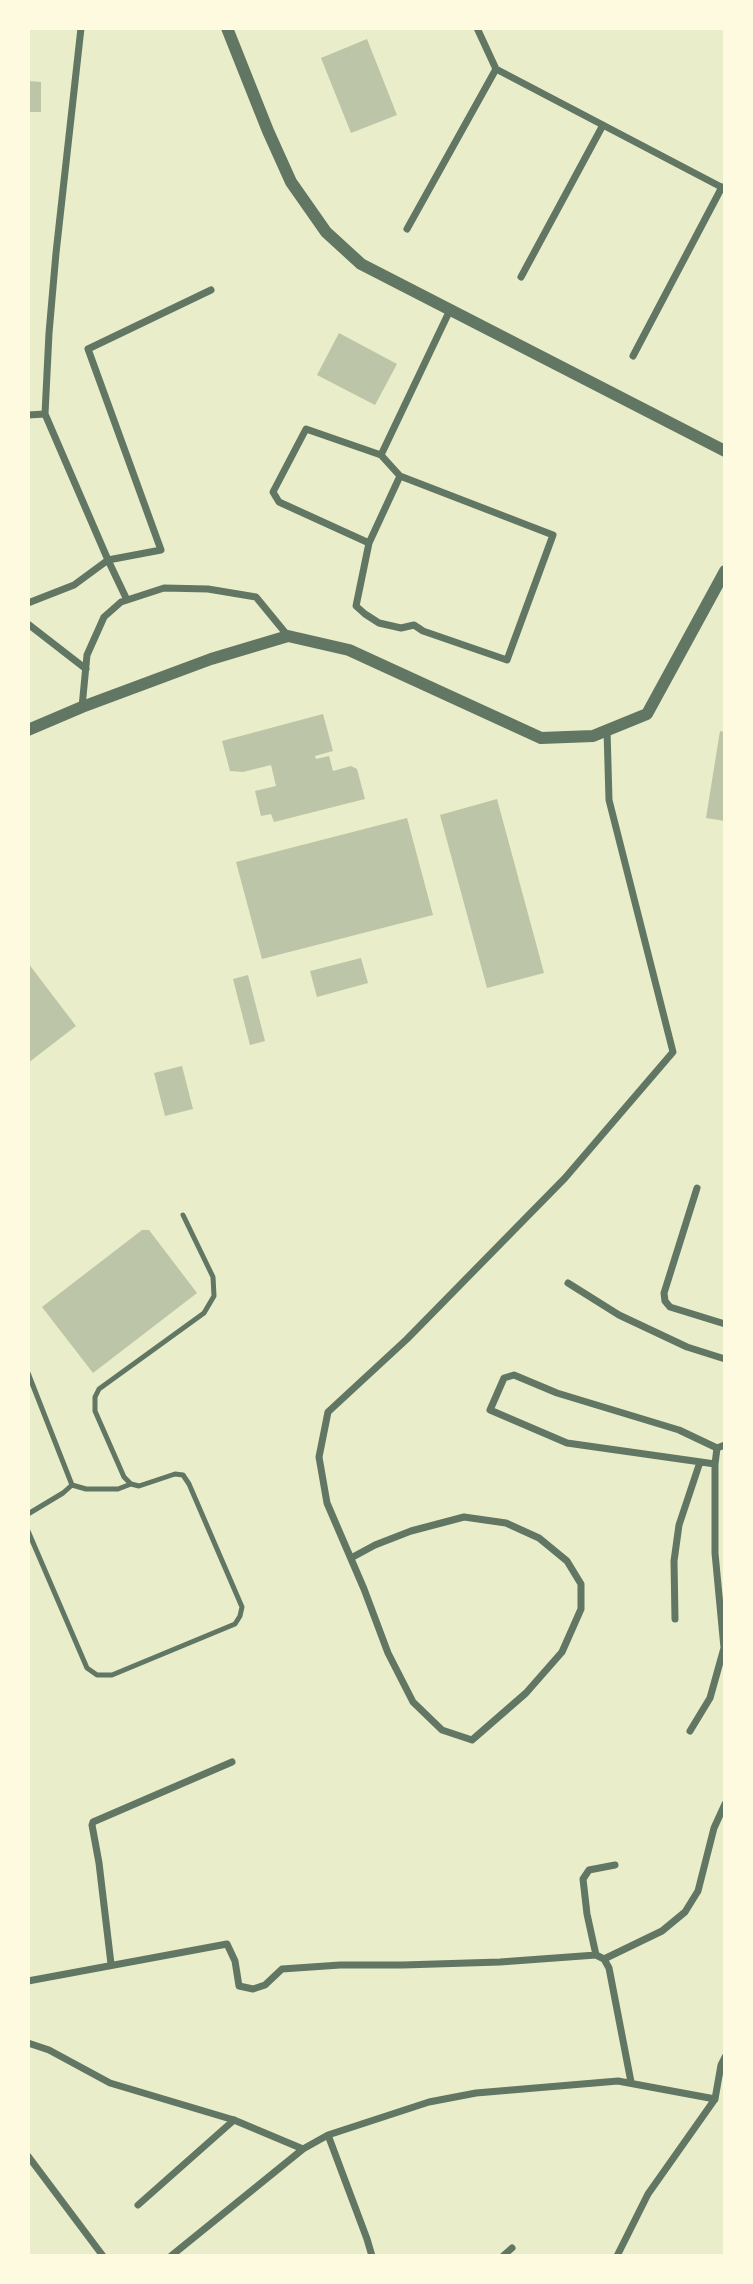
<!DOCTYPE html>
<html>
<head>
<meta charset="utf-8">
<style>
  body { margin:0 }
  #map { position:relative; width:753px; height:2284px; overflow:hidden; background:#e9edc9; font-family:Manrope,sans-serif }
  canvas { display:block }
  .frame { position:absolute; inset:0; border:30px solid #fefae0; pointer-events:none }
</style>
</head>
<body>
<div id="map">
<canvas width="753" height="2284"></canvas>
<div class="frame"></div>
</div>
<script>
const g = document.querySelector('canvas').getContext('2d');
g.lineJoin = 'round';
function paint(path, color) {
  g.fillStyle = color;
  g.fill(path, 'evenodd');
}
function toPath(rows) {
  const path = new Path2D();
  for (const r of rows) {
    path.moveTo(r[0], r[1]);
    for (let i = 2; i < r.length; i += 2) path.lineTo(r[i], r[i + 1]);
  }
  return path;
}
function strokePath(path, color, width, dash) {
  g.strokeStyle = color;
  g.lineWidth = width;
  g.lineCap = dash ? 'butt' : 'round';
  g.setLineDash(dash || []);
  g.stroke(path);
}
const building = toPath([
  [367,39,397,115,351,133,321,58],
  [28,81,41,82,41,112,28,112],
  [339,333,397,364,375,405,317,375],
  [323,714,333,751,315,756,316,759,329,756,333,771,351,766,357,769,365,799,274,822,271,814,261,816,255,791,276,786,271,765,243,772,230,771,222,741],
  [720,731,725,732,725,821,706,818],
  [497,799,544,973,487,988,440,815],
  [407,818,433,915,262,959,236,862],
  [361,958,368,983,317,997,310,971],
  [28,963,76,1026,28,1063],
  [248,975,265,1041,250,1045,233,979],
  [182,1066,193,1109,165,1116,154,1073],
  [142,1230,149,1230,197,1293,93,1373,42,1307]
]);
const service = toPath([
  [28,1373,72,1485,63,1493,28,1514],
  [72,1485,86,1489,118,1489,131,1484],
  [28,1531,87,1668,97,1675,112,1675,235,1624,240,1616,242,1607,189,1484,183,1475,175,1474,139,1486,131,1484,124,1477,95,1411,95,1397,99,1389,204,1313,214,1296,213,1277,183,1215]
]);
const minor = toPath([
  [477,28,496,69,725,189],
  [407,229,496,69],
  [521,277,603,125],
  [633,356,722,187],
  [45,414,49,333,56,253,81,28],
  [28,415,45,414,108,560,74,585,28,603],
  [381,455,400,476,369,543,279,502,273,492,306,429,381,455,450,310],
  [369,543,356,606,365,614,379,623,401,628,414,625,423,631,507,660,553,535,400,476],
  [127,600,108,560,161,550,88,349,211,290],
  [28,624,86,669],
  [82,707,87,655,104,617,121,602,164,588,208,589,256,597,288,636],
  [697,1188,664,1293,665,1301,670,1307,725,1324],
  [568,1283,619,1315,687,1347,725,1359],
  [715,1464,567,1443,490,1410,504,1378,514,1375,557,1393,679,1430,717,1448,725,1445],
  [351,1558,375,1545,411,1531,464,1517,506,1523,539,1538,567,1561,581,1584,581,1609,562,1652,526,1693,472,1740,442,1730,413,1702,388,1653,364,1589,327,1503,319,1457,328,1412,407,1339,565,1178,673,1052,609,800,607,730],
  [675,1619,674,1561,679,1525,700,1462],
  [690,1731,710,1698,724,1648,715,1553,715,1464,717,1448],
  [596,1955,587,1914,583,1879,589,1870,615,1865],
  [604,1959,662,1931,685,1912,698,1891,714,1828,725,1804],
  [111,1964,99,1863,92,1825,93,1822,232,1762],
  [28,1981,227,1944,235,1961,239,1986,253,1989,265,1985,282,1969,340,1965,403,1965,500,1962,596,1955,604,1959,609,1968,631,2082],
  [28,2043,49,2050,110,2083,234,2120,303,2149],
  [328,2135,367,2239,372,2256],
  [28,2156,103,2256],
  [138,2205,234,2120],
  [171,2256,303,2149,328,2135,429,2102,476,2093,618,2081,715,2099],
  [503,2256,512,2248],
  [617,2256,648,2194,715,2099,721,2065,725,2057]
]);
const tertiary = toPath([
  [227,28,268,131,291,182,326,232,361,264,725,451],
  [28,730,82,707,211,659,288,636,349,650,541,738,593,736,647,714,725,571]
]);
paint(building, '#bcc5a7');
strokePath(service, '#617663', 5);
strokePath(minor, '#617663', 7);
strokePath(tertiary, '#617663', 12);
</script>
</body>
</html>
